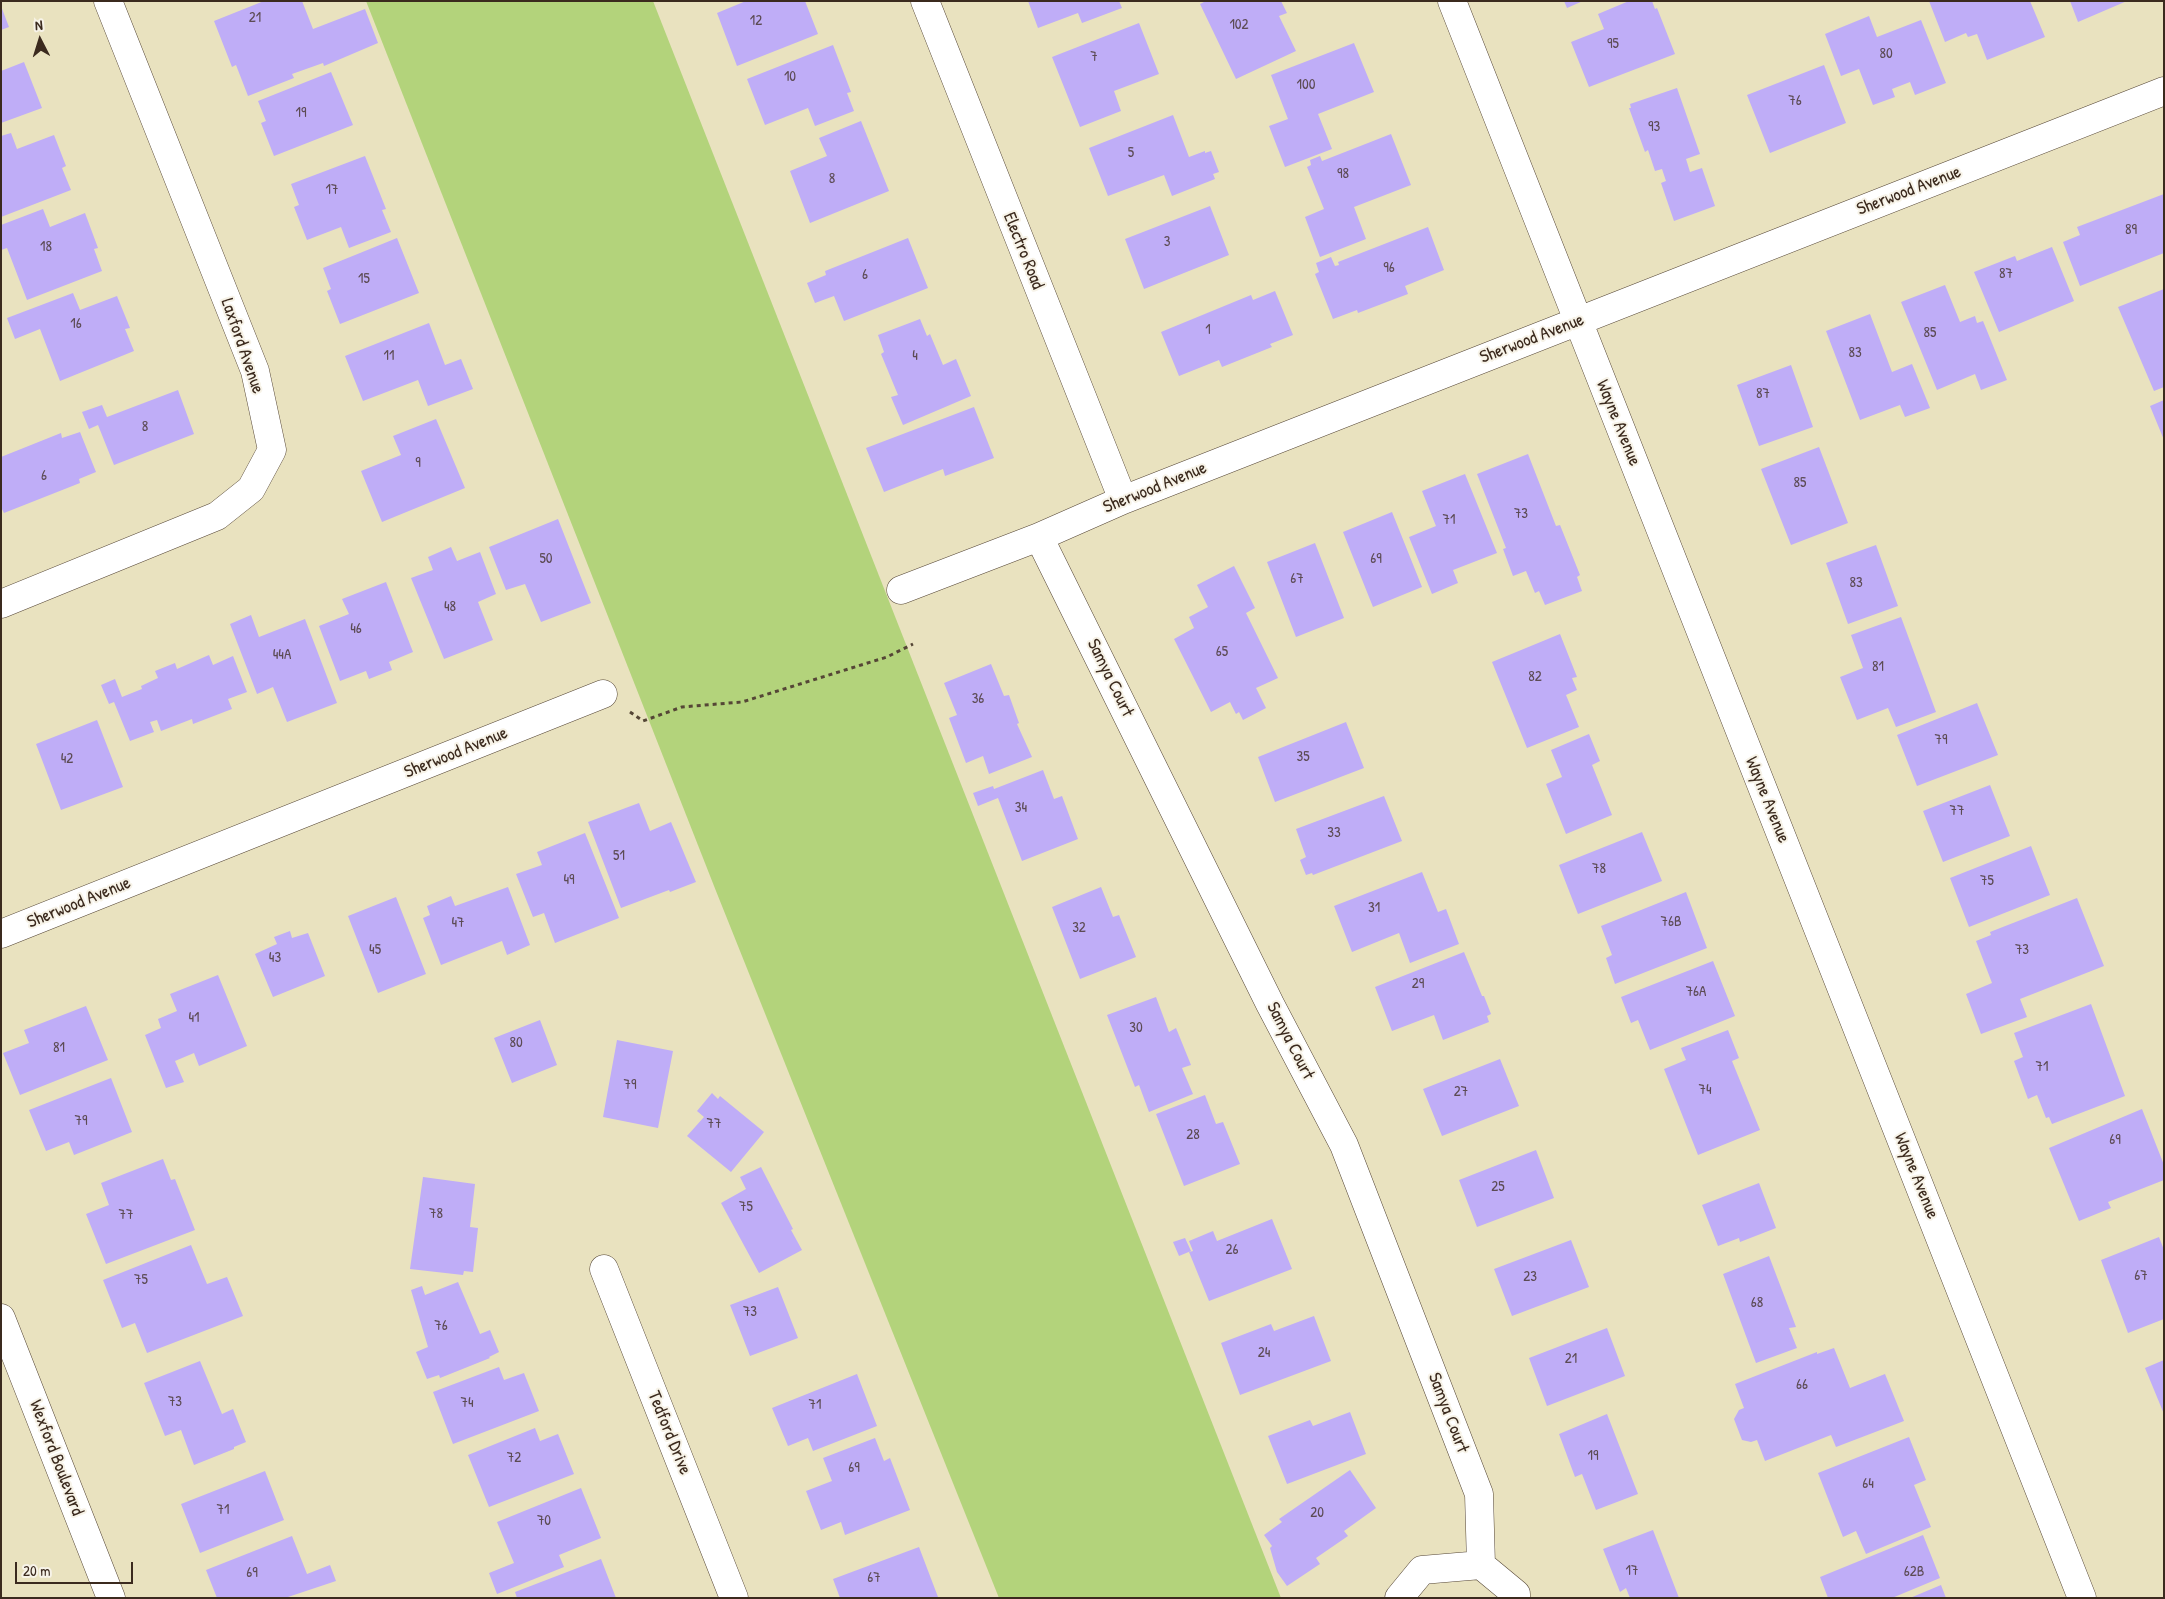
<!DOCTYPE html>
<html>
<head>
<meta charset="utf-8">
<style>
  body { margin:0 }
  #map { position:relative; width:2165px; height:1599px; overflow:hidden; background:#e9e2bf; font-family:"Patrick Hand",sans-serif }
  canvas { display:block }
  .frame { position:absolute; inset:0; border:2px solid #3b2a1e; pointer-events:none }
  .north { position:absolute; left:15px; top:15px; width:50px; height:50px; -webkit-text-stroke:4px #f7f3e8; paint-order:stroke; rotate:355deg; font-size:14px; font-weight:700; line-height:20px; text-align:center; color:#3b2a1e }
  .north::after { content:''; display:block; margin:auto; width:18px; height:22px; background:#3b2a1e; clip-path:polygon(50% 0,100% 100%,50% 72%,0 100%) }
  .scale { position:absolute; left:15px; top:1562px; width:118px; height:22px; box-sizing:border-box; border:2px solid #3b2a1e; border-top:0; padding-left:6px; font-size:15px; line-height:18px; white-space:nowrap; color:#3b2a1e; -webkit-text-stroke:4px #f7f3e8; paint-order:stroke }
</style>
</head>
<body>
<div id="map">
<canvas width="2165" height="1599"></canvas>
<div class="frame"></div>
<div class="north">N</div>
<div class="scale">20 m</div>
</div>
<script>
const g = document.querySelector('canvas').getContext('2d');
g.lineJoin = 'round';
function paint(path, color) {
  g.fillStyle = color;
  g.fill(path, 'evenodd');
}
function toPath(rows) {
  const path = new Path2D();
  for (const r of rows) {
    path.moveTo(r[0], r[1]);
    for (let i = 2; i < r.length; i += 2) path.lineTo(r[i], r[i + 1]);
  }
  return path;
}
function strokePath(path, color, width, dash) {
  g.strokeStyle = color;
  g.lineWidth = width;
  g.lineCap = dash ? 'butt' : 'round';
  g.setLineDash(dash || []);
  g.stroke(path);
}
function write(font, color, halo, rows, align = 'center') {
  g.font = font + ' "Patrick Hand",sans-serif';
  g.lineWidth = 4;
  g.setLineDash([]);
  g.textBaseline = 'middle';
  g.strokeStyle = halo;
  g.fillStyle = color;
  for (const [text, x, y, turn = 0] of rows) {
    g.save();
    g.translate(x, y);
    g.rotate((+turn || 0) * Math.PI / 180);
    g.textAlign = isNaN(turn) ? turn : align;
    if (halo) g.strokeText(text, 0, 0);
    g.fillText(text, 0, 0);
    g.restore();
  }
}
const green = toPath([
  [366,1,653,1,1281,1598,999,1598,716,891]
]);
const building = toPath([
  [264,1,302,1,313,29,365,9,378,43,324,66,323,63,292,74,294,78,248,96,236,65,232,67,214,21],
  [746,1,805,1,818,34,737,66,717,13],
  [1028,1,1119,1,1122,8,1082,23,1078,13,1038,28],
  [1206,1,1281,1,1287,13,1279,16,1296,51,1236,79,1200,4],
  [1564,1,1583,1,1567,8],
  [1629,1,1652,1,1655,9,1657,8,1675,54,1589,87,1571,42,1604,29,1598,14],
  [1929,1,2030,1,2045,37,1987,60,1977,34,1968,37,1966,33,1945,42],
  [2070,1,2127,1,2078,22],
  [1,6,9,27,1,30],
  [1869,16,1877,37,1921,20,1946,83,1915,95,1910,82,1892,89,1895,97,1873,105,1859,69,1841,76,1825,34],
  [1139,23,1159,74,1114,91,1121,111,1080,127,1052,57],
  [1354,43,1374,92,1318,114,1332,149,1285,167,1269,126,1288,119,1271,75],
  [833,45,851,92,847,93,854,111,815,126,808,108,765,125,747,79],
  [24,62,42,108,1,123,1,71],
  [1824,65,1846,123,1770,153,1747,95],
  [331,72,353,125,274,156,261,123,266,121,258,101],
  [1677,88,1700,154,1686,159,1690,172,1702,168,1715,206,1674,221,1661,183,1666,181,1662,169,1655,171,1648,150,1645,152,1629,108,1631,108,1630,104],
  [1173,115,1189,157,1205,151,1205,153,1211,151,1219,172,1213,174,1215,179,1172,196,1164,175,1108,196,1089,148],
  [861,121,889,191,810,223,790,171,827,156,819,138],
  [11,133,17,149,54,135,66,166,62,168,71,190,1,217,1,136],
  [1391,134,1411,185,1354,207,1366,239,1320,257,1305,217,1324,209,1307,167,1311,165,1310,160,1320,156,1322,161],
  [365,156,386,209,382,210,391,232,349,248,341,227,307,240,294,207,299,205,291,184],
  [2164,194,2164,253,2080,286,2063,242,2080,235,2077,227],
  [1210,206,1229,255,1144,289,1125,239],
  [43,209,50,227,85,213,98,248,94,249,102,271,27,300,7,248,1,250,1,225],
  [1428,227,1444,270,1405,286,1408,294,1358,313,1357,310,1333,319,1315,274,1319,272,1316,263,1331,257,1335,266,1339,265,1338,262],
  [397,238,419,293,340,324,327,291,331,289,323,268],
  [908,238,928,288,844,321,834,296,815,303,807,283,826,275,825,271],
  [2052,247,2074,301,1999,332,1974,272,2015,256,2017,261],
  [1945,285,1960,322,1975,316,1977,323,1983,321,2007,380,1981,390,1975,374,1937,390,1901,302],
  [2164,289,2164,387,2154,391,2118,307],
  [1275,291,1293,335,1270,344,1272,347,1222,367,1219,360,1179,376,1161,332,1251,295,1253,300],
  [73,293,80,310,117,296,130,328,125,329,134,351,60,381,40,329,15,339,7,318],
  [1870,314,1892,372,1912,364,1930,408,1905,417,1900,405,1860,420,1826,331],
  [920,319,927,336,930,334,943,365,956,359,971,396,903,425,891,397,898,395,881,354,884,352,878,335],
  [429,323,445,365,461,359,473,389,428,406,418,380,363,401,345,356],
  [1791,365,1813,427,1759,446,1737,385],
  [178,390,194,434,114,465,98,425,89,429,82,412,102,405,107,417],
  [2164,400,2164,440,2150,406],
  [974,407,994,458,945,476,943,469,884,492,866,448],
  [436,419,465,488,382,522,361,471,401,455,393,436],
  [80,432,96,472,79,479,80,483,4,513,1,507,1,457,61,433,62,438],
  [1819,447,1848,523,1791,545,1761,469],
  [1528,454,1556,526,1560,525,1580,575,1577,577,1582,591,1545,605,1539,591,1535,593,1526,571,1513,576,1503,549,1506,548,1477,474],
  [1465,474,1497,553,1453,570,1458,583,1432,594,1409,537,1436,526,1422,491],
  [1392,512,1422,587,1373,607,1343,532],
  [558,519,591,603,541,622,525,584,506,590,489,547],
  [1315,543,1344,618,1296,637,1267,562],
  [1876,545,1898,606,1848,624,1826,563],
  [451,547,457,561,480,552,496,594,478,602,493,640,444,659,411,578,433,570,428,557],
  [1234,566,1255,608,1246,613,1278,678,1256,688,1266,708,1243,720,1239,712,1236,714,1230,702,1211,712,1174,639,1194,628,1189,617,1208,607,1197,585],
  [386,582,413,652,389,662,392,670,369,679,366,671,340,681,319,626,349,614,342,599],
  [251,615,259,637,305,619,337,703,287,722,273,687,257,694,230,624],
  [1901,617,1936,712,1896,727,1888,708,1857,720,1840,677,1863,668,1851,635],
  [1560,634,1577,677,1572,678,1577,690,1566,695,1579,727,1527,748,1492,662],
  [209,655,213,665,233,656,247,692,228,699,232,709,193,724,192,719,161,731,157,720,150,722,154,732,130,741,114,702,109,704,101,685,115,679,122,697,142,689,141,686,158,678,155,671,175,663,177,669],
  [991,664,1004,696,1009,695,1019,723,1017,724,1032,757,989,774,983,756,966,763,949,718,957,715,944,683],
  [1977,703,1998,755,1917,786,1897,735],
  [97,720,123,787,61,810,36,744],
  [1346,722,1364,768,1275,802,1258,757],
  [1589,734,1600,761,1592,765,1612,815,1566,834,1546,784,1562,777,1551,750],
  [1043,770,1054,799,1062,796,1078,839,1022,861,998,798,978,806,973,793,993,786,994,789],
  [1990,785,2010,836,1943,862,1923,811],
  [1384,796,1402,841,1313,875,1312,873,1306,875,1300,860,1306,857,1296,829],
  [639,803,650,831,671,822,696,882,670,892,669,890,621,908,588,822],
  [1642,832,1662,881,1578,914,1559,865],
  [585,833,619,918,555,943,544,913,533,917,516,874,542,865,537,852],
  [2031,846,2050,895,1969,927,1950,878],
  [1422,872,1438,912,1446,909,1459,944,1410,963,1399,933,1352,952,1334,906],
  [508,887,530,945,507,955,502,941,441,965,423,918,430,915,427,906,451,896,455,906],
  [1101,887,1113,917,1119,915,1136,957,1080,979,1052,907],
  [1686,892,1707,948,1615,984,1606,958,1612,955,1601,926],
  [396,897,426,974,378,993,348,916],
  [2077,898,2104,966,2020,999,2027,1017,1981,1034,1966,994,1992,983,1976,941,1991,935,1990,932],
  [290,931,292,938,308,933,325,976,273,997,255,954,277,944,274,937],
  [1464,952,1482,996,1484,996,1491,1014,1487,1016,1489,1022,1443,1040,1434,1015,1392,1031,1375,987],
  [1713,961,1735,1016,1650,1050,1638,1020,1631,1023,1621,997],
  [218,975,247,1046,199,1066,194,1053,175,1061,184,1082,166,1088,145,1035,161,1028,158,1019,177,1011,170,994],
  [1156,997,1169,1032,1176,1028,1191,1065,1182,1068,1193,1094,1149,1112,1139,1085,1135,1087,1107,1015],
  [2091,1004,2125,1096,2052,1124,2049,1117,2046,1118,2037,1095,2028,1099,2014,1061,2023,1057,2014,1033],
  [86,1006,108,1060,20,1095,3,1053,29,1043,24,1030],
  [540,1020,557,1065,512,1083,494,1038],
  [1728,1030,1739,1058,1732,1061,1760,1130,1698,1155,1664,1069,1686,1060,1681,1048],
  [617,1040,673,1051,658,1128,603,1117],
  [1500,1059,1519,1106,1442,1136,1423,1089],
  [111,1078,132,1132,74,1155,69,1142,46,1151,29,1110],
  [712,1093,718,1099,720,1096,764,1132,731,1172,687,1136,704,1117,697,1111],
  [1205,1095,1216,1124,1223,1122,1240,1164,1184,1186,1156,1114],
  [2142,1109,2164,1165,2164,1180,2108,1202,2111,1208,2079,1221,2049,1148],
  [1536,1150,1554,1198,1477,1227,1459,1180],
  [163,1159,171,1180,175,1179,195,1230,106,1264,86,1214,109,1205,101,1183],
  [761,1167,793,1229,791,1230,802,1250,759,1273,721,1203,746,1189,740,1177],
  [423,1177,475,1184,470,1227,478,1228,473,1272,464,1271,463,1275,410,1269],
  [1759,1183,1776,1228,1740,1242,1739,1238,1718,1246,1702,1205],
  [1272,1219,1292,1269,1209,1301,1189,1252,1193,1251,1189,1241,1213,1231,1217,1241],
  [2159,1237,2164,1250,2164,1319,2128,1333,2101,1260],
  [1185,1238,1191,1251,1179,1256,1173,1242],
  [1571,1240,1589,1287,1512,1316,1494,1269],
  [191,1245,207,1284,227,1277,243,1316,147,1353,135,1323,122,1328,103,1280],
  [1769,1256,1796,1327,1789,1328,1797,1348,1756,1363,1723,1274],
  [458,1282,480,1334,490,1330,499,1352,489,1357,490,1358,440,1378,439,1375,427,1379,416,1352,428,1347,411,1290,422,1286,425,1295],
  [778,1287,798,1338,750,1356,730,1305],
  [1314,1316,1331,1361,1240,1395,1221,1343,1271,1324,1274,1331],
  [1607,1328,1625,1376,1547,1406,1529,1358],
  [1834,1348,1850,1388,1885,1374,1904,1421,1836,1447,1831,1435,1765,1461,1757,1440,1751,1442,1742,1440,1734,1419,1739,1410,1744,1408,1735,1384,1817,1352,1817,1354],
  [2164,1360,2164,1414,2145,1368],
  [200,1361,222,1414,233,1409,246,1442,234,1447,234,1449,194,1465,181,1430,165,1436,144,1383],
  [499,1367,504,1380,524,1373,539,1411,453,1444,433,1392],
  [857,1374,877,1426,813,1451,808,1438,788,1446,772,1408],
  [1350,1412,1366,1454,1287,1484,1268,1436,1310,1420,1313,1426],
  [1607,1414,1638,1494,1596,1510,1582,1474,1575,1477,1559,1434],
  [535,1428,540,1441,558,1434,574,1474,489,1507,468,1455],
  [1909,1437,1926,1480,1914,1485,1931,1527,1866,1554,1856,1531,1843,1537,1818,1473],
  [875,1438,884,1461,890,1458,910,1510,845,1535,841,1522,821,1530,806,1491,832,1481,823,1458],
  [1350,1470,1376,1508,1344,1531,1348,1536,1316,1558,1320,1564,1287,1586,1277,1572,1270,1548,1272,1546,1264,1535,1282,1522,1279,1519],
  [265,1471,284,1520,200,1553,181,1504],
  [581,1488,601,1538,559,1555,564,1567,497,1594,489,1573,514,1563,497,1522],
  [1653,1530,1679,1598,1630,1598,1626,1588,1620,1592,1603,1549],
  [1923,1535,1940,1578,1892,1598,1828,1598,1820,1577],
  [292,1536,307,1574,330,1565,336,1581,285,1598,217,1598,206,1570],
  [919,1547,938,1597,840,1598,833,1579],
  [601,1559,616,1598,517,1598,515,1592],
  [1941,1585,1946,1598,1910,1598]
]);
const path = toPath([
  [630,712,643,721,682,707,742,702,887,657,913,644]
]);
const minor = toPath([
  [925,1,1123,500],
  [1452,1,2082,1598],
  [1039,537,1270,1004,1344,1145,1479,1494,1481,1565],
  [901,590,1039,537,1123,500,2164,91],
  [1,604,217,516,251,489,272,450,255,371,108,1],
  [1,934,603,694],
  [604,1269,734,1598],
  [1,1318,111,1598],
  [1399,1598,1422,1570,1481,1565,1516,1594,1516,1598]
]);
const numberNames = [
  ["21",255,18],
  ["12",756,21],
  ["102",1239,25],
  ["95",1613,44],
  ["80",1886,54],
  ["7",1094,57],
  ["10",790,77],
  ["100",1306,85],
  ["76",1795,101],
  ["19",301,113],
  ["93",1654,127],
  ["5",1131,153],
  ["98",1343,174],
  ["8",832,179],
  ["17",332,190],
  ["89",2131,230],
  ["3",1167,242],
  ["18",46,247],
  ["96",1389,268],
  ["87",2006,274],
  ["6",865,275],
  ["15",364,279],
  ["16",76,324],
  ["1",1208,330],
  ["85",1930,333],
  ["83",1855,353],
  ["11",389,356],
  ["4",915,356],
  ["87",1763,394],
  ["8",145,427],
  ["9",418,463],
  ["6",44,476],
  ["85",1800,483],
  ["73",1521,514],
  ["71",1449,520],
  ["50",546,559],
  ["69",1376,559],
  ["67",1297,579],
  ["83",1856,583],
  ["48",450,607],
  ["46",356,629],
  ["65",1222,652],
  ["44A",282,655],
  ["81",1878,667],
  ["82",1535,677],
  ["36",978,699],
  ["79",1941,740],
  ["35",1303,757],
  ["42",67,759],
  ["34",1021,808],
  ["77",1957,811],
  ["33",1334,833],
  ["51",619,856],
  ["78",1599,869],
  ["49",569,880],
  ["75",1987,881],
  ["31",1374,908],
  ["76B",1671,922],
  ["47",458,923],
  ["32",1079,928],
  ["45",375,950],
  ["73",2022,950],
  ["43",275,958],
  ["29",1418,984],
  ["76A",1696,992],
  ["41",194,1018],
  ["30",1136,1028],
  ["80",516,1043],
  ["81",59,1048],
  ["71",2042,1067],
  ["79",630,1085],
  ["74",1705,1090],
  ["27",1461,1092],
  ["79",81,1121],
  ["77",714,1124],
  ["28",1193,1135],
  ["69",2115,1140],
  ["25",1498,1187],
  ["75",746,1207],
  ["78",436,1214],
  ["77",126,1215],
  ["26",1232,1250],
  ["67",2141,1276],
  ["23",1530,1277],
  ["75",141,1280],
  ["68",1757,1303],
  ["73",750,1312],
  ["76",441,1326],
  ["24",1264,1353],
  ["21",1571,1359],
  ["66",1802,1385],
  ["73",175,1402],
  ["74",467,1403],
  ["71",815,1405],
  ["19",1593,1456],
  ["72",514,1458],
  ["69",854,1468],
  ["64",1868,1484],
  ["71",223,1510],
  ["20",1317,1513],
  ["70",544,1521],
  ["17",1632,1571],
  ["62B",1914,1572],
  ["69",252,1573],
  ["67",874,1578]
];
const streetNames = [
  ["Sherwood Avenue",1909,191,-21],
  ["Electro Road",1023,251,68],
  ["Sherwood Avenue",1532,339,-21],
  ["Laxford Avenue",242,346,71],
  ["Wayne Avenue",1618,423,68],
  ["Sherwood Avenue",1155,488,-22],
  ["Samya Court",1110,678,64],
  ["Sherwood Avenue",456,753,-22],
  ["Wayne Avenue",1767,800,68],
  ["Sherwood Avenue",79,903,-22],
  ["Samya Court",1290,1041,63],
  ["Wayne Avenue",1916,1176,68],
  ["Samya Court",1448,1413,69],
  ["Tedford Drive",669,1433,68],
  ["Wexford Boulevard",56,1458,69]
];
paint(green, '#b3d37b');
paint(building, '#bfadf7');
strokePath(minor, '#554636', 29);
strokePath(path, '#554636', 3, [4, 4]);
strokePath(minor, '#fff', 28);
write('15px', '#5c4b54', null, numberNames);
write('18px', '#3b2a1e', '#f7f3e8', streetNames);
</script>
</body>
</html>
